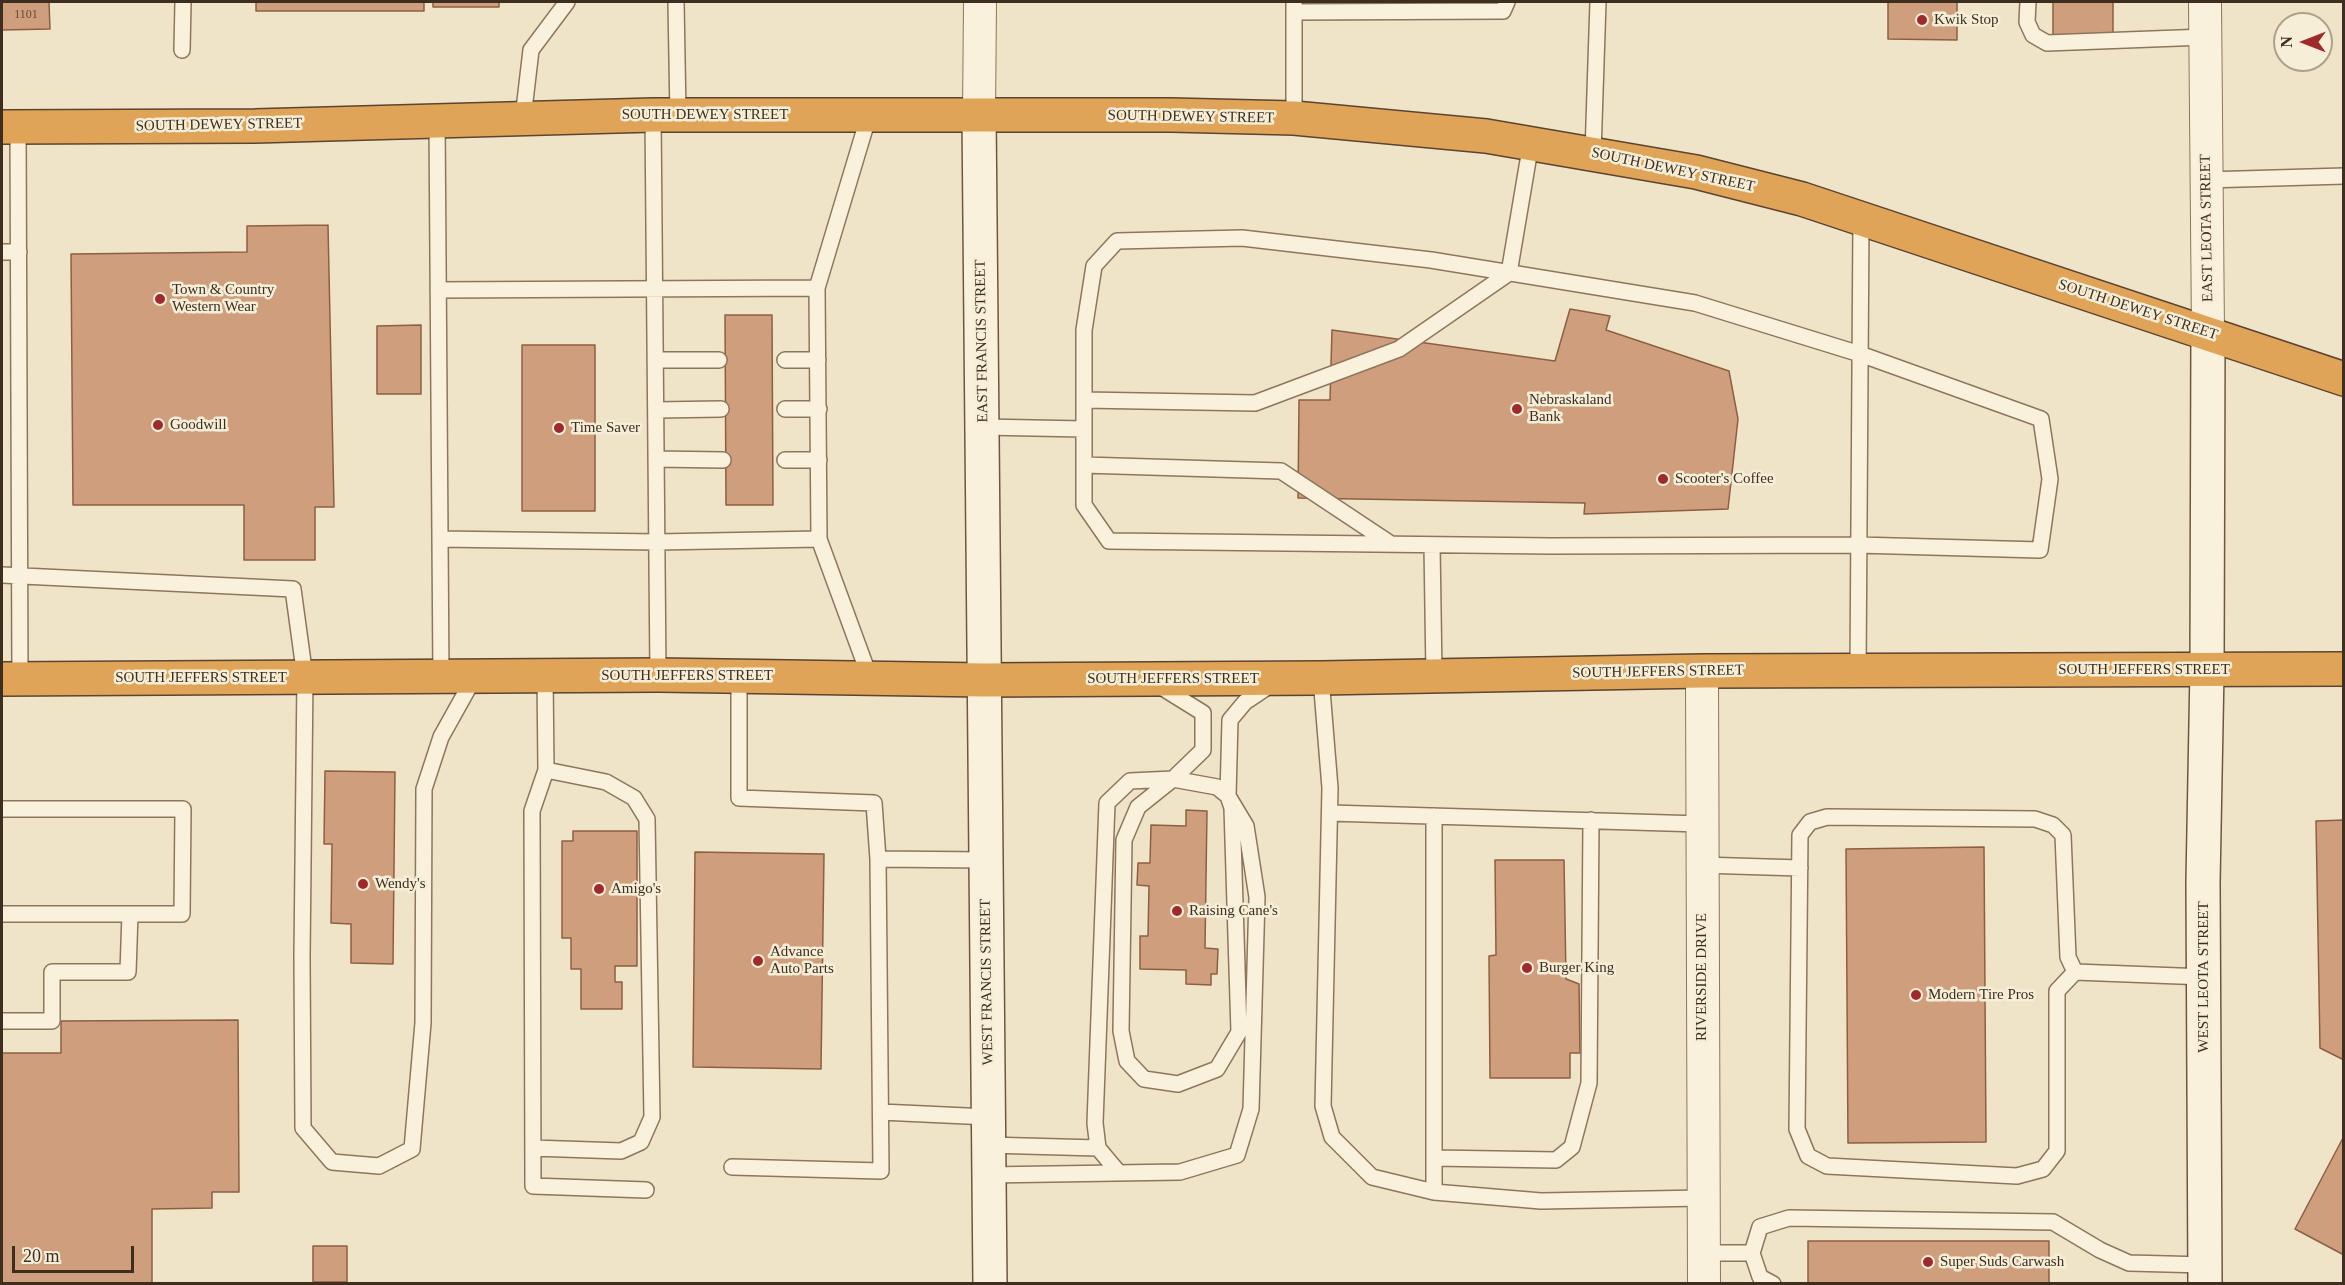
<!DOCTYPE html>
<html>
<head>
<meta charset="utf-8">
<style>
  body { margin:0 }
  #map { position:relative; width:2345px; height:1285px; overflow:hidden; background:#f0e4c8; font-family:Georgia,serif }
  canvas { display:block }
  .frame { position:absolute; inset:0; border:3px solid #3d2e20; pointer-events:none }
  .north { position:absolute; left:2273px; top:12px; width:60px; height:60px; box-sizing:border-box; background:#f7eed8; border:2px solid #ada18e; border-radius:50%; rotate:270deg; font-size:16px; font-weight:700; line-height:24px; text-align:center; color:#3d2e20 }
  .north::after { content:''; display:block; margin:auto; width:21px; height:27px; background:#9e2a2b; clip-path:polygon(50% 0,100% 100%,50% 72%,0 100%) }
  .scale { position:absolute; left:12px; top:1246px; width:122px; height:27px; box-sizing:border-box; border:3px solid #3d2e20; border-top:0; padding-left:8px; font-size:18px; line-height:21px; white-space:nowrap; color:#3d2e20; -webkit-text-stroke:4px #f7eed8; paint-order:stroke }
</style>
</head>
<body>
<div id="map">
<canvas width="2345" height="1285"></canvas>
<div class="frame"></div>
<div class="north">N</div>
<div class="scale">20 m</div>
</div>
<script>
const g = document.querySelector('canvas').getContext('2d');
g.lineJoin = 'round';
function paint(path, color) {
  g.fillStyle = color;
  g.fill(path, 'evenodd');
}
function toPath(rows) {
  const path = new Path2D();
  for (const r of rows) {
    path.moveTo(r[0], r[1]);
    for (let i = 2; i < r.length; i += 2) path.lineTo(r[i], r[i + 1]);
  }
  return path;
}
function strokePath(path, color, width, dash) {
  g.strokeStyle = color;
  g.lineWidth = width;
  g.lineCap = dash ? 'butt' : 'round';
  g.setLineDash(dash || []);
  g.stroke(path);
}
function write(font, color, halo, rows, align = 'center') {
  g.font = font + ' Georgia,serif';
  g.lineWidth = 5;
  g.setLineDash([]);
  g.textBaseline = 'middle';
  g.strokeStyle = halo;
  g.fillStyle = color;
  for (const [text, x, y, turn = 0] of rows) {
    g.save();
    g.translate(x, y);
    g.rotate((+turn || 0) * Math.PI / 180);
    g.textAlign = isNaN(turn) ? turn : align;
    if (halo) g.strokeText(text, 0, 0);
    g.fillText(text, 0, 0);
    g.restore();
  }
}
const building = toPath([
  [2,2,49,2,50,29,2,30,2,2],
  [256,2,424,2,424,11,256,11,256,2],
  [433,2,499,2,499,7,433,7,433,2],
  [1888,2,1957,2,1957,40,1888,39,1888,2],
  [2053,2,2113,2,2113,34,2053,36,2053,2],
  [328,225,334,507,315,507,315,560,244,560,244,505,73,505,71,254,247,252,247,226,328,225],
  [1570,309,1610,316,1606,330,1729,371,1738,419,1728,509,1584,514,1585,503,1298,498,1299,400,1330,400,1332,330,1555,361,1570,309],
  [725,315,772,315,773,505,726,505,725,315],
  [421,325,421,394,377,394,377,326,421,325],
  [522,345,595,345,595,511,522,511,522,345],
  [325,771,395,772,393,964,351,963,351,924,331,923,332,844,324,844,325,771],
  [1186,810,1207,811,1205,948,1218,949,1217,974,1211,974,1211,985,1186,984,1186,970,1140,969,1140,936,1148,936,1149,886,1137,885,1138,863,1150,863,1151,825,1186,826,1186,810],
  [2344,820,2344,1060,2320,1048,2316,821,2344,820],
  [573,831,637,831,637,966,615,966,615,982,622,982,622,1009,581,1009,581,969,571,969,571,938,562,938,562,841,573,841,573,831],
  [1984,847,1986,1142,1848,1143,1846,849,1984,847],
  [695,852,824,854,821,1069,693,1067,695,852],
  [1495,860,1564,860,1566,979,1579,984,1580,1053,1570,1053,1570,1078,1490,1078,1489,956,1496,955,1495,860],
  [238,1020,239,1192,212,1192,212,1208,152,1209,152,1284,2,1284,2,1053,61,1053,61,1021,238,1020],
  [2344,1136,2344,1255,2295,1229,2344,1136],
  [1808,1241,2049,1241,2049,1284,1808,1284,1808,1241],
  [313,1246,347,1246,347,1282,313,1282,313,1246]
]);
const lane = toPath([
  [676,2,678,115],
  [1294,2,1294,118],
  [2028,2,2027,22,2033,35,2047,43,2205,37],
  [1294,12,1503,11,1507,2],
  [182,50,183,2],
  [653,115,658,675],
  [869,115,817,288,819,539,870,678],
  [523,118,531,50,567,2],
  [437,120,441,676],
  [18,127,20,679],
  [1593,153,1598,2],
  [2206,180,2344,176],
  [1242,238,1431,260,1695,303,1860,354,2041,419,2050,479,2040,550,1858,545,1551,546,1109,541,1084,505,1084,330,1094,266,1117,241,1242,238],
  [2,252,19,252],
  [438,290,817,288],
  [655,360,719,360],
  [785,360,818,360],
  [1084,400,1255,403,1399,349,1509,273,1531,143],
  [785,409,819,409],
  [656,410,721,409],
  [983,427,1084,429],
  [656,459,723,460],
  [785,460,819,460],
  [1084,465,1281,471,1391,544],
  [440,539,657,542,819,539],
  [1432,545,1434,675],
  [2,575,293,589,305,677,302,957,303,1128,332,1162,379,1166,412,1149,423,1023,424,789,441,737,475,676],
  [1858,671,1861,219],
  [545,676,546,770,532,811,533,1186,646,1190],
  [1321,678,1330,788,1323,1106,1332,1137,1372,1177,1434,1192,1541,1201,1703,1198],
  [1173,779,1217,787,1228,796,1232,808,1239,1032,1217,1069,1178,1084,1144,1079,1127,1061,1121,1031,1124,840,1138,807,1173,779],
  [2,809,183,809,182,914,2,914],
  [1330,813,1701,824],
  [1434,816,1434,1192],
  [878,859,986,860],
  [1701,865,1800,868],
  [2075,972,2057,991,2057,1151,2043,1169,2017,1176,1827,1166,1808,1156,1797,1129,1800,835,1810,822,1827,817,2035,819,2053,825,2063,835,2068,957,2075,972,2205,977],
  [2,1021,52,1021,52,972,128,972,130,914],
  [881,1112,988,1117],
  [988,1145,1098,1148,1095,1123,1107,803,1130,781,1173,779,1203,750,1203,713,1158,685],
  [533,1148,621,1151,641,1142,652,1117,647,819,634,798,606,782,546,770],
  [1098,1148,1119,1173],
  [1434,1158,1556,1160,1572,1147,1589,1083,1591,820],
  [732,1167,881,1171,878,859,874,803,739,798,739,676],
  [988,1175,1180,1172,1237,1155,1251,1109,1257,897,1246,826,1228,796,1230,720,1245,702,1272,684],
  [1704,1253,1752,1253],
  [1773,1284,1760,1277,1752,1253,1760,1227,1789,1218,2053,1222,2100,1250,2129,1263,2205,1265]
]);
const street = toPath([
  [2205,2,2208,333],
  [979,115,980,2],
  [1702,671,1704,1284]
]);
const secondary = toPath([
  [979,115,990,1284],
  [2205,1284,2203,882,2207,670,2208,333]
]);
const highway = toPath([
  [2,127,255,126,653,115,1171,115,1294,118,1486,136,1696,172,1802,199,2344,379],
  [2,679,658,675,984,680,1321,678,1702,671,2344,669]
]);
const markers = [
  [1922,20,6,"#9e2a2b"],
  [160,299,6,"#9e2a2b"],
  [1517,409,6,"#9e2a2b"],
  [158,425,6,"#9e2a2b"],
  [559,428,6,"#9e2a2b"],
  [1663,479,6,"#9e2a2b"],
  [363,884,6,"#9e2a2b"],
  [599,889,6,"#9e2a2b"],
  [1177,911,6,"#9e2a2b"],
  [758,961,6,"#9e2a2b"],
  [1527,968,6,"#9e2a2b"],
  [1916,995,6,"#9e2a2b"],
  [1928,1262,6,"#9e2a2b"]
];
const numberNames = [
  ["1101",26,15]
];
const poiNames = [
  ["Kwik Stop",1934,20],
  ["Town & Country",172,290],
  ["Western Wear",172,307],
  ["Nebraskaland",1529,400],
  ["Bank",1529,417],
  ["Goodwill",170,425],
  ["Time Saver",571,428],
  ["Scooter's Coffee",1675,479],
  ["Wendy's",375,884],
  ["Amigo's",611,889],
  ["Raising Cane's",1189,911],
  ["Advance",770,952],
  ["Auto Parts",770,969],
  ["Burger King",1539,968],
  ["Modern Tire Pros",1928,995],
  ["Super Suds Carwash",1940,1262]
];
const streetNames = [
  ["SOUTH DEWEY STREET",705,115],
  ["SOUTH DEWEY STREET",1191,117,1],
  ["SOUTH DEWEY STREET",219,125,-1],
  ["SOUTH DEWEY STREET",1673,170,12],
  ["EAST LEOTA STREET",2207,228,-91],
  ["SOUTH DEWEY STREET",2138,310,18],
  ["EAST FRANCIS STREET",982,341,-91],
  ["SOUTH JEFFERS STREET",2144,670],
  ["SOUTH JEFFERS STREET",1658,672,-1],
  ["SOUTH JEFFERS STREET",687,676],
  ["SOUTH JEFFERS STREET",201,678],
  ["SOUTH JEFFERS STREET",1173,679],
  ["RIVERSIDE DRIVE",1702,977,-90],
  ["WEST LEOTA STREET",2204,977,-90],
  ["WEST FRANCIS STREET",987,982,-91]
];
paint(building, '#cf9f7d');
strokePath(building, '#8d5f41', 1.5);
strokePath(lane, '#8d765c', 18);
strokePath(street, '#8d765c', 34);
strokePath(secondary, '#6f573f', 36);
strokePath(highway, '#5b4430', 36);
strokePath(lane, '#faf1dc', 15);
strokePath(street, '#faf1dc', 32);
strokePath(secondary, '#faf1dc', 33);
strokePath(highway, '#e0a458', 33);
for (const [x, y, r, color] of markers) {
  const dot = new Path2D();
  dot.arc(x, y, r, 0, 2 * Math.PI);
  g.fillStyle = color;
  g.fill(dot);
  strokePath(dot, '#f7eed8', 2);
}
write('12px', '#624a37', null, numberNames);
write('15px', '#3d2e20', '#f7eed8', poiNames, 'left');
write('15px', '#3d2e20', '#f7eed8', streetNames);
</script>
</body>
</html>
